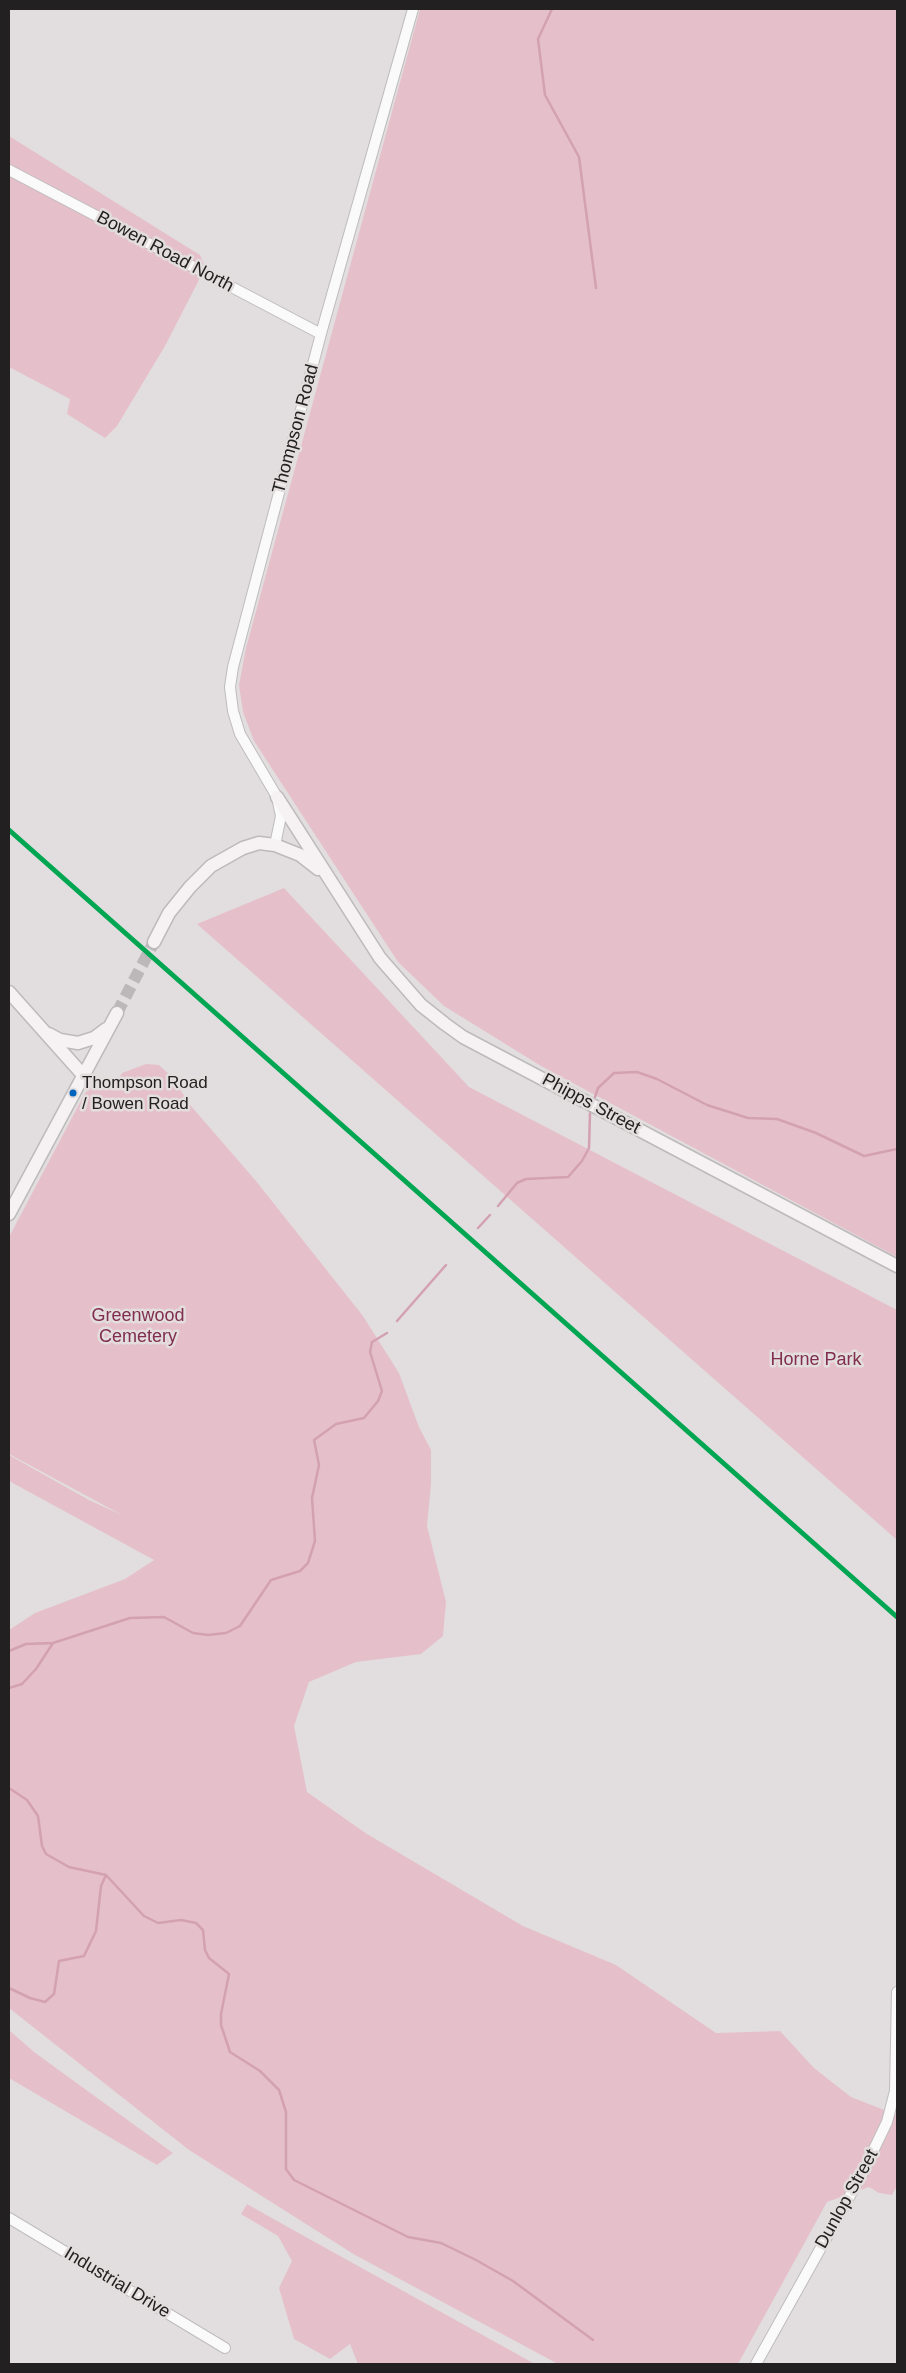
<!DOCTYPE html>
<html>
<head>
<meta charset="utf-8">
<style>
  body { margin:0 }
  #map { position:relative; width:906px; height:2373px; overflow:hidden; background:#e2dedf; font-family:Helvetica,sans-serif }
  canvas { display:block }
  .frame { position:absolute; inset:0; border:10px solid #222020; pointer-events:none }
</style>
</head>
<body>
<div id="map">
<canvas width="906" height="2373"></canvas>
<div class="frame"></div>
</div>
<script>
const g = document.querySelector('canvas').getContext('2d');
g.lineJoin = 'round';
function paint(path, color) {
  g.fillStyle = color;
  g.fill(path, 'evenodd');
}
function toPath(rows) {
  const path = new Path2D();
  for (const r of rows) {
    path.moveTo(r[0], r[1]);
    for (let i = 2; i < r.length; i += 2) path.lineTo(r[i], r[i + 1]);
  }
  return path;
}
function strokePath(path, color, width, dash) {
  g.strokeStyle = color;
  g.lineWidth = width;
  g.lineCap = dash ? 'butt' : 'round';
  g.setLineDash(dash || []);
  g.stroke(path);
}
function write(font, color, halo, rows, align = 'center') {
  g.font = font + ' Helvetica,sans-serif';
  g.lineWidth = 5;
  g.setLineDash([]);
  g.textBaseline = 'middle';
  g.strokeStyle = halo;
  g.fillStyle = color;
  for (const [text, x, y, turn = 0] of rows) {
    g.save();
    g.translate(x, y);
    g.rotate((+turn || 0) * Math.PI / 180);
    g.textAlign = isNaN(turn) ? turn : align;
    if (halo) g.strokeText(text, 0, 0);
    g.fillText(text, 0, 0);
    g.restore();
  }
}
const green = toPath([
  [420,9,897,9,897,1257,541,1066,444,1006,398,962,254,741,243,712,239,685,246,648],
  [9,136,200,255,204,264,198,282,165,346,117,426,105,438,67,414,70,399,9,367],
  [284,888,469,1087,897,1310,897,1540,197,924],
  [146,1064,159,1065,172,1077,191,1106,256,1181,363,1316,399,1373,419,1427,431,1450,431,1484,427,1526,446,1602,443,1636,421,1654,356,1662,309,1682,294,1726,307,1792,367,1834,523,1926,616,1965,716,2033,780,2031,814,2068,851,2097,897,2115,897,2186,892,2195,879,2193,869,2187,827,2202,738,2364,558,2364,355,2255,189,2150,9,2008,9,1630,35,1613,125,1579,154,1560,9,1481,9,1455,89,1500,122,1515,9,1454,9,1237,85,1093,94,1085,103,1084,116,1086,124,1091,120,1084,119,1078,122,1073],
  [9,2030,34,2052,173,2153,157,2165,9,2078],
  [247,2204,286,2226,535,2364,358,2364,350,2344,330,2359,294,2339,279,2288,292,2261,278,2236,241,2214]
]);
const stream = toPath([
  [552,9,538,39,545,95,579,157,596,288],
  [595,1097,598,1088,614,1073,637,1072,657,1079,707,1105,748,1118,777,1119,816,1133,864,1156,897,1149],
  [498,1206,517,1183,526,1179,568,1177,582,1161,589,1148,590,1113],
  [478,1228,490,1215],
  [469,1238,470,1237],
  [397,1321,446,1265],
  [9,1651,26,1644,53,1643,130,1618,164,1617,193,1633,208,1635,226,1633,240,1626,271,1580,300,1571,308,1563,315,1541,312,1498,319,1465,314,1440,336,1424,364,1418,378,1401,382,1391,370,1352,372,1342,387,1333],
  [9,1688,22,1684,36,1669,53,1643],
  [9,1788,27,1800,38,1816,42,1846,46,1854,69,1867,106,1875,144,1916,158,1923,181,1920,196,1923,203,1930,205,1950,209,1958,229,1974,221,2014,221,2025,230,2052,260,2071,279,2090,286,2112,286,2169,294,2180,408,2237,441,2243,476,2260,513,2281,593,2340],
  [9,1988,30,1998,45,2002,54,1994,59,1961,84,1956,96,1931,101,1886,106,1875]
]);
const majorTunnel = toPath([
  [117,1013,154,942]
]);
const minor = toPath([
  [9,170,321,334],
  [275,845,281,816,277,797,240,734,233,711,230,687,233,667,322,330,413,9],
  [9,2218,225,2348],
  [756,2364,862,2174,887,2122,895,2091,897,1992]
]);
const major = toPath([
  [277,797,380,958,421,1005,445,1024,463,1037,897,1266],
  [154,942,169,913,190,887,211,866,243,848,259,843,275,845,300,855,318,869],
  [9,992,83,1075],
  [49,1034,60,1040,78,1043,94,1038,106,1029],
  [9,1214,117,1013]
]);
const rail1 = toPath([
  [9,830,897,1617]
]);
const markers = [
  [73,1093,4.5,"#0065bd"]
];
const busNames = [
  ["Thompson Road",82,1083],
  ["/ Bowen Road",82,1104]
];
const streetNames = [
  ["Bowen Road North",165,252,28],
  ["Thompson Road",296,429,-75],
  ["Phipps Street",591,1104,28],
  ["Dunlop Street",847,2199,-61],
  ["Industrial Drive",117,2283,31]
];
const parkNames = [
  ["Greenwood",138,1316],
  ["Cemetery",138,1337],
  ["Horne Park",816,1360]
];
paint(green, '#e5c0cb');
strokePath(stream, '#d3a1b1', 2.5);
strokePath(majorTunnel, '#bcb8b9', 12, [12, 6]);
strokePath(minor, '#bebcbd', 12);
strokePath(major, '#bcbabb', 15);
strokePath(minor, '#fbfafa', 10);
strokePath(major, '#f6f2f3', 12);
strokePath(rail1, '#00a651', 5);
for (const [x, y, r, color] of markers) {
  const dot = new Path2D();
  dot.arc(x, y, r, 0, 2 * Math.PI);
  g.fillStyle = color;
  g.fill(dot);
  strokePath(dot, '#e3ddde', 2);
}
write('17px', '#222020', '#e3ddde', busNames, 'left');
write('18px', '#222020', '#e3ddde', streetNames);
write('18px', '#812d4e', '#e3ddde', parkNames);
</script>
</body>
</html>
